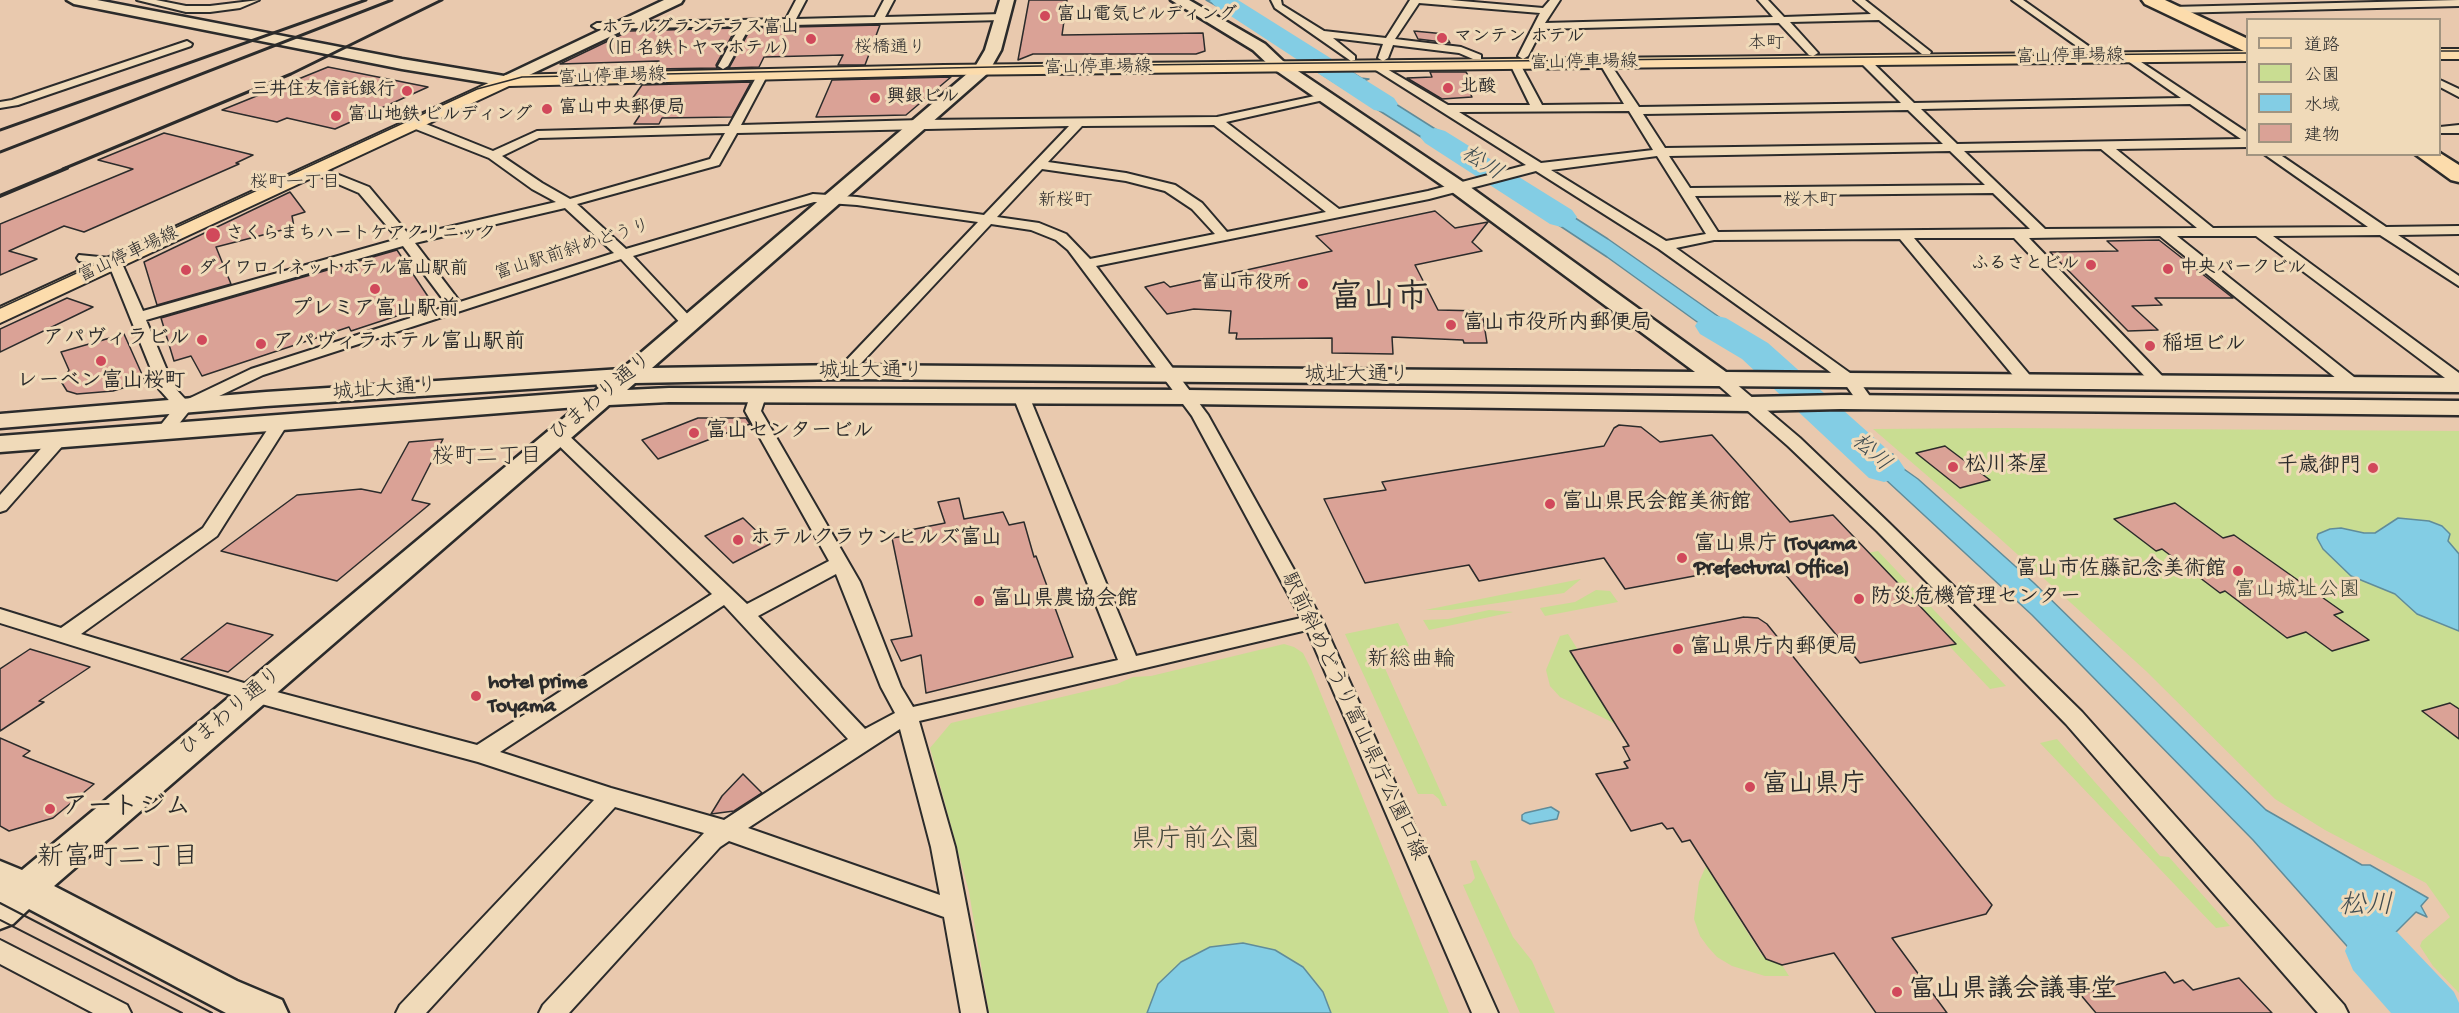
<!DOCTYPE html>
<html>
<head>
<meta charset="utf-8">
<style>
  body { margin:0 }
  #map { position:relative; width:2459px; height:1013px; overflow:hidden; background:#e9c9ae; font-family:"Gochi Hand","Klee One",sans-serif }
  canvas { display:block }
  .legend { position:absolute; left:2246px; top:18px; width:195px; height:138px; box-sizing:border-box; background:#f0dab9; border:2px solid #a19480; margin:0; padding:8px 10px; list-style:none; font-size:18px; color:#2b2b2b }
  .legend li { display:flex; align-items:center; gap:12px; height:30px }
  .legend b { width:30px; border:2px solid #a19480 }
</style>
</head>
<body>
<div id="map">
<canvas width="2459" height="1013"></canvas>
<ul class="legend">
<li><b style="height:8px;background:#fcdcac"></b>道路</li>
<li><b style="height:16px;background:#c9dd92"></b>公園</li>
<li><b style="height:16px;background:#83cde4"></b>水域</li>
<li><b style="height:16px;background:#daa296"></b>建物</li>
</ul>
</div>
<script>
const g = document.querySelector('canvas').getContext('2d');
g.lineJoin = 'round';
function paint(path, color) {
  g.fillStyle = color;
  g.fill(path, 'evenodd');
}
function toPath(rows) {
  const path = new Path2D();
  for (const r of rows) {
    path.moveTo(r[0], r[1]);
    for (let i = 2; i < r.length; i += 2) path.lineTo(r[i], r[i + 1]);
  }
  return path;
}
function strokePath(path, color, width, dash) {
  g.strokeStyle = color;
  g.lineWidth = width;
  g.lineCap = dash ? 'butt' : 'round';
  g.setLineDash(dash || []);
  g.stroke(path);
}
function write(font, color, halo, rows, align = 'center') {
  g.font = font + ' "Gochi Hand","Klee One",sans-serif';
  g.lineWidth = 6;
  g.setLineDash([]);
  g.textBaseline = 'middle';
  g.strokeStyle = halo;
  g.fillStyle = color;
  for (const [text, x, y, turn = 0] of rows) {
    g.save();
    g.translate(x, y);
    g.rotate((+turn || 0) * Math.PI / 180);
    g.textAlign = isNaN(turn) ? turn : align;
    if (halo) g.strokeText(text, 0, 0);
    g.fillText(text, 0, 0);
    g.restore();
  }
}
const green = toPath([
  [2005,428,2459,431,2459,993,2433,966,2420,946,2422,941,2450,917,2426,883,2325,830,2275,799,2146,671,1996,535,1873,429],
  [1878,551,2006,686,1990,689,1862,554],
  [1581,579,1564,593,1451,610,1425,610],
  [1596,590,1610,591,1618,602,1545,616,1540,608,1575,602],
  [1489,610,1513,612,1429,630,1423,620,1448,619],
  [1398,623,1409,646,1378,653,1447,806,1442,806,1439,799,1433,794,1418,794,1345,634],
  [1568,634,1578,650,1616,724,1560,697,1550,686,1546,670,1560,636],
  [1284,644,1294,647,1303,653,1311,669,1449,1013,989,1013,969,892,930,748,951,723,1117,684,1133,677,1151,676],
  [2057,739,2160,856,2169,857,2230,926,2216,928,2040,743],
  [1476,860,1513,937,1532,961,1555,1013,1520,1013,1463,885,1471,883,1475,878,1470,861],
  [1706,866,1761,954,1766,959,1782,965,1789,976,1765,976,1732,966,1717,957,1708,947,1700,936,1694,919,1699,882]
]);
const water = toPath([
  [1206,0,1233,0,1318,53,1292,54,1291,51,1260,30,1206,0],
  [1350,71,1361,78,1369,79,1361,82,1497,168,1486,169,1478,173,1318,72,1350,71],
  [1519,182,1608,239,1779,359,1750,360,1607,257,1501,187,1519,182],
  [1825,429,1852,429,1883,455,1893,454,1894,462,1918,479,2034,583,2266,810,2362,865,2370,865,2428,898,2421,906,2427,917,2416,912,2392,936,2394,948,2433,990,2393,998,2253,840,2032,615,1872,467,1825,429],
  [2398,518,2429,521,2442,526,2450,534,2448,541,2459,554,2459,631,2417,614,2395,594,2351,576,2323,549,2317,538,2318,534,2330,529,2341,528,2364,533,2375,533,2398,518],
  [1551,807,1559,812,1557,819,1530,824,1522,820,1522,815,1525,813,1551,807],
  [1243,943,1275,950,1303,967,1323,992,1331,1013,1147,1013,1158,984,1181,962,1210,947,1243,943]
]);
const river = toPath([
  [1210,0,1238,0,1394,98,1398,104,1394,110,1384,112,1374,110,1214,5,1210,0],
  [1435,128,1445,131,1572,210,1577,217,1572,224,1561,227,1550,224,1425,143,1420,137,1425,131,1435,128],
  [1713,315,1726,318,1768,343,1899,460,1905,469,1899,478,1884,482,1869,478,1742,359,1700,334,1695,326,1700,318,1713,315],
  [2375,924,2397,932,2454,992,2459,1003,2459,1013,2391,1013,2353,970,2345,951,2353,932,2375,924]
]);
const building = toPath([
  [1029,0,1067,0,1062,35,1203,33,1205,51,1196,54,1033,54,1018,60,1029,0],
  [880,25,865,65,838,65,843,55,764,57,759,67,729,68,751,28,880,25],
  [736,28,716,65,717,68,653,69,659,61,560,64,629,31,736,28],
  [1414,31,1445,34,1450,43,1418,39,1414,31],
  [328,67,428,87,335,129,287,118,277,122,222,110,328,67],
  [1430,72,1466,72,1477,91,1469,91,1472,97,1442,99,1407,78,1432,77,1430,72],
  [951,77,906,115,816,117,832,80,951,77],
  [751,82,732,117,662,118,659,124,634,124,644,109,625,109,642,85,751,82],
  [164,133,253,155,236,163,239,164,84,232,64,226,9,251,37,259,0,275,0,224,133,169,98,160,164,133],
  [290,192,305,212,292,216,294,227,216,247,231,284,157,305,144,262,290,192],
  [1435,211,1455,228,1488,222,1472,242,1482,251,1415,265,1438,310,1482,311,1487,343,1464,343,1463,340,1392,337,1393,354,1332,353,1332,338,1236,339,1237,333,1229,333,1231,311,1194,309,1167,314,1145,287,1164,282,1170,287,1332,251,1316,236,1435,211],
  [2159,240,2233,298,2155,298,2162,305,2132,306,2158,330,2128,331,2050,252,2118,251,2107,241,2159,240],
  [397,250,433,304,351,331,349,327,202,376,191,356,174,361,161,318,397,250],
  [67,298,93,307,0,352,0,329,67,298],
  [124,334,145,381,113,391,77,394,67,391,62,383,69,370,61,352,124,334],
  [698,418,746,418,750,424,658,459,642,440,698,418],
  [1619,425,1641,427,1660,442,1712,435,1790,522,1833,515,1956,644,1860,663,1774,561,1625,589,1604,558,1479,581,1469,565,1365,583,1324,499,1386,490,1382,482,1604,446,1614,428,1619,425],
  [443,439,412,500,430,504,337,581,221,551,297,495,361,489,381,493,409,442,443,439],
  [1945,446,1990,480,1960,488,1916,453,1945,446],
  [959,498,964,519,1003,512,1009,525,1024,522,1034,557,1036,556,1073,657,926,693,921,655,901,661,891,640,912,636,892,538,905,536,905,531,945,523,938,502,959,498],
  [2175,503,2223,538,2234,535,2343,612,2334,615,2369,640,2332,651,2306,632,2287,638,2225,591,2220,593,2162,549,2156,551,2114,519,2175,503],
  [743,518,770,544,733,563,705,536,743,518],
  [1744,617,1758,618,1767,624,1992,905,1986,914,1892,938,1947,1013,1876,1013,1834,953,1782,965,1766,959,1690,840,1682,842,1673,828,1667,829,1662,823,1631,831,1596,774,1628,768,1624,762,1630,760,1623,747,1629,746,1570,651,1744,617],
  [227,623,273,635,228,672,181,659,227,623],
  [30,649,90,667,39,701,44,702,0,731,0,669,30,649],
  [2450,703,2459,709,2459,739,2422,711,2450,703],
  [0,738,30,751,23,756,94,784,53,818,9,831,0,826,0,738],
  [743,774,762,793,734,811,711,814,722,796,743,774],
  [2165,972,2174,983,2183,980,2193,990,2239,978,2272,1013,2096,1013,2080,994,2165,972]
]);
const street = toPath([
  [137,0,156,0,186,6,210,6,259,0,240,8,210,12,186,12,137,0],
  [796,0,806,0,796,19,875,17,884,0,894,0,885,17,1003,14,1008,17,1003,20,750,26,728,66,723,69,718,66,740,26,597,29,592,26,597,23,786,19,796,0],
  [1271,0,1281,0,1282,5,1324,31,1386,38,1410,0,1450,0,1543,8,1550,0,1560,0,1545,23,1773,17,1758,0,1768,0,1784,17,1871,14,1854,0,1865,0,1931,52,1930,54,1922,54,1879,20,1790,22,1818,53,1813,56,1809,55,1779,23,1542,29,1528,56,1523,59,1518,56,1540,13,1419,3,1395,39,1461,47,1481,55,1481,59,1473,59,1459,53,1393,45,1388,58,1383,61,1378,58,1383,44,1333,38,1355,56,1355,60,1351,61,1275,8,1271,0],
  [2012,0,2023,0,2094,50,2089,53,2085,52,2012,0],
  [2459,0,2459,6,2172,13,2167,10,2172,7,2459,0],
  [187,41,192,44,191,46,18,105,0,108,0,102,12,100,187,41],
  [2129,54,2248,133,2248,147,2116,149,2213,228,2368,227,2264,154,2279,154,2386,227,2459,226,2459,234,2398,235,2459,276,2459,286,2380,235,2273,236,2459,373,2459,386,2453,384,2256,236,2177,236,2359,381,2361,384,2359,387,2347,387,2160,236,2029,238,2166,380,2168,383,2160,388,2154,386,2014,238,1914,238,2033,379,2035,382,2027,387,2021,385,1900,239,1714,240,1676,248,1857,378,1874,402,1866,407,1860,405,1845,384,1825,368,1659,249,1536,171,1429,199,1096,266,1208,415,1323,622,1498,1013,1472,1013,1307,630,919,721,955,847,987,1013,961,1013,944,917,729,841,720,847,569,1013,539,1013,543,1005,704,833,615,807,426,1013,396,1013,400,1005,594,800,478,762,254,702,0,623,0,609,61,628,203,528,275,418,287,418,289,422,217,536,81,634,254,686,477,745,712,594,552,439,550,435,552,431,564,431,747,604,829,561,745,411,750,396,758,391,766,396,761,411,860,582,901,687,913,707,1118,660,1013,396,1021,391,1029,396,1136,656,1301,618,1192,416,1068,250,1056,240,1031,230,991,224,850,375,844,377,838,375,836,372,838,369,978,222,857,205,814,202,633,256,694,321,697,324,694,327,684,327,621,259,263,375,190,410,170,435,158,435,156,431,175,407,159,389,109,265,79,261,77,258,79,255,120,259,143,311,398,239,359,193,310,172,308,169,314,165,369,187,410,236,556,202,532,189,489,158,408,126,408,120,416,120,493,151,537,131,729,126,758,74,763,71,768,74,741,125,922,120,1217,117,1324,94,1328,95,1328,99,1226,122,1339,209,1428,191,1526,165,1371,67,1370,65,1375,62,1448,105,1530,105,1510,64,1515,61,1520,64,1542,105,1624,104,1600,64,1605,61,1609,62,1639,107,1901,103,1860,62,1860,58,1864,57,1868,58,1914,103,2181,98,2125,59,2125,55,2129,54],
  [2190,104,2241,139,1957,144,1921,109,2190,104],
  [1908,110,1943,144,1665,148,1643,114,1908,110],
  [1629,111,1653,150,1541,163,1459,112,1629,111],
  [1214,125,1326,212,1227,232,1202,203,1175,185,1126,173,1048,162,1082,126,1214,125],
  [1069,126,984,215,857,197,813,194,626,249,577,204,719,165,737,133,1069,126],
  [725,133,710,159,570,199,542,183,502,156,539,138,725,133],
  [2101,149,2197,228,2045,229,1964,151,2101,149],
  [1950,151,1985,185,1690,188,1669,156,1950,151],
  [1657,156,1706,234,1666,241,1551,170,1657,156],
  [1042,169,1126,181,1165,191,1192,209,1215,234,1090,259,1066,234,1039,223,997,217,1042,169],
  [1993,193,2030,229,1718,232,1695,196,1993,193],
  [565,208,614,253,460,302,415,243,565,208],
  [403,246,448,306,251,369,186,400,174,387,146,320,403,246],
  [836,574,881,687,895,713,865,729,758,616,836,574],
  [724,605,848,739,724,820,611,788,500,752,724,605],
  [900,729,931,847,940,895,748,828,900,729],
  [2440,80,2459,89,2459,97,2440,87,2440,80],
  [2459,125,2459,133,2440,133,2440,127,2459,125],
  [1722,375,1728,377,1800,438,1889,523,2082,712,2344,1005,2348,1013,2318,1013,2066,724,1877,531,1788,446,1716,383,1714,380,1716,377,1722,375],
  [59,434,65,435,67,439,65,443,6,510,0,512,0,495,53,435,59,434],
  [0,940,127,1005,131,1013,93,1013,0,964,0,940]
]);
const secondary = toPath([
  [67,0,97,0,402,59,504,76,664,0,683,0,681,3,506,86,402,69,74,4,67,0],
  [1000,0,1014,0,1001,50,988,73,652,368,844,365,1695,372,1452,192,1271,67,1253,50,1171,0,1189,0,1265,44,1283,61,1466,184,1726,372,2459,378,2459,392,844,379,635,383,627,390,669,388,1187,390,1751,397,1841,395,2459,401,2459,415,1841,409,1751,411,1187,404,669,402,609,405,54,886,237,981,282,1000,288,1013,226,1013,29,909,13,924,0,929,0,861,22,870,577,407,0,452,0,436,595,391,604,384,266,406,0,428,0,414,266,392,622,369,975,67,985,50,1000,0]
]);
const primary = toPath([
  [2440,49,2459,49,2459,59,2440,59,2440,49],
  [2248,51,2248,61,944,75,509,86,0,323,0,307,506,75,944,65,2248,51]
]);
const highway = toPath([
  [2142,0,2165,0,2248,39,2248,53,2145,4,2142,0],
  [2440,153,2459,165,2459,182,2451,180,2415,154,2440,153]
]);
const tramFar1 = toPath([
  [2440,51,2459,51],
  [0,308,477,89,522,77,1041,66,2248,53]
]);
const tram = toPath([
  [0,903,212,1013],
  [0,920,182,1013]
]);
const railFar1 = toPath([
  [0,130,366,0],
  [0,152,392,0],
  [63,169,291,74,442,0]
]);
const rail = toPath([
  [0,196,67,168]
]);
const markers = [
  [1045,16,6,"#d1495b"],
  [1442,38,6,"#d1495b"],
  [811,39,6,"#d1495b"],
  [1448,88,6,"#d1495b"],
  [407,91,6,"#d1495b"],
  [875,98,6,"#d1495b"],
  [547,109,6,"#d1495b"],
  [336,116,6,"#d1495b"],
  [213,235,8,"#d1495b"],
  [2091,265,6,"#d1495b"],
  [2168,269,6,"#d1495b"],
  [186,270,6,"#d1495b"],
  [1303,284,6,"#d1495b"],
  [375,289,6,"#d1495b"],
  [1451,325,6,"#d1495b"],
  [202,340,6,"#d1495b"],
  [261,344,6,"#d1495b"],
  [2150,346,6,"#d1495b"],
  [101,361,6,"#d1495b"],
  [694,433,6,"#d1495b"],
  [1953,467,6,"#d1495b"],
  [2373,468,6,"#d1495b"],
  [1550,504,6,"#d1495b"],
  [738,540,6,"#d1495b"],
  [1682,558,6,"#d1495b"],
  [2238,571,6,"#d1495b"],
  [1859,599,6,"#d1495b"],
  [979,601,6,"#d1495b"],
  [1678,649,6,"#d1495b"],
  [476,696,6,"#d1495b"],
  [1750,787,6,"#d1495b"],
  [50,809,6,"#d1495b"],
  [1897,992,6,"#d1495b"]
];
const farPoinames = [
  ["富山電気ビルディング",1057,16],
  ["ホテルグランテラス富山",799,29,"right"],
  ["（旧 名鉄トヤマホテル）",799,50,"right"],
  ["マンテン ホテル",1454,38],
  ["北酸",1460,88],
  ["三井住友信託銀行",395,91,"right"],
  ["興銀ビル",887,98],
  ["富山中央郵便局",559,109],
  ["富山地鉄 ビルディング",348,116],
  ["さくらまちハートケアクリニック",226,235],
  ["ふるさとビル",2079,265,"right"],
  ["中央パークビル",2180,269],
  ["ダイワロイネットホテル富山駅前",198,270],
  ["富山市役所",1291,284,"right"]
];
const farNeighbourhoodnames = [
  ["本町",1766,45],
  ["桜橋通り",890,49],
  ["桜町一丁目",295,184],
  ["新桜町",1065,202],
  ["桜木町",1810,202]
];
const farStreetnames = [
  ["富山停車場線",2070,58,-1],
  ["富山停車場線",1584,64,-1],
  ["富山停車場線",1098,69,-1],
  ["富山停車場線",612,78,-2],
  ["富山駅前斜めどうり",573,251,-18],
  ["富山停車場線",129,256,-25]
];
const poiNames = [
  ["プレミア富山駅前",375,311,"center"],
  ["富山市役所内郵便局",1463,325],
  ["アパヴィラビル",190,340,"right"],
  ["アパヴィラホテル富山駅前",273,344],
  ["稲垣ビル",2162,346],
  ["レーベン富山桜町",101,383,"center"],
  ["富山センタービル",706,433],
  ["松川茶屋",1965,467],
  ["千歳御門",2361,468,"right"],
  ["富山県民会館美術館",1562,504],
  ["ホテルクラウンヒルズ富山",750,540],
  ["富山県庁 (Toyama",1694,546],
  ["Prefectural Office)",1694,570],
  ["富山市佐藤記念美術館",2226,571,"right"],
  ["防災危機管理センター",1871,599],
  ["富山県農協会館",991,601],
  ["富山県庁内郵便局",1690,649],
  ["hotel prime",488,684],
  ["Toyama",488,708]
];
const streetNames = [
  ["城址大通り",871,373],
  ["城址大通り",1357,377],
  ["城址大通り",385,391,-4],
  ["ひまわり通り",602,398,-40],
  ["ひまわり通り",232,713,-40],
  ["駅前斜めどうり富山県庁公園口線",1352,717,65]
];
const parkNames = [
  ["富山城址公園",2297,592]
];
const waterNames = [
  ["松川",1481,165,33],
  ["松川",1870,454,42]
];
const neighbourhoodNames = [
  ["桜町二丁目",487,459],
  ["新総曲輪",1411,662]
];
const nearPoinames = [
  ["富山県庁",1762,787],
  ["アートジム",62,809],
  ["富山県議会議事堂",1909,992]
];
const nearParknames = [
  ["県庁前公園",1195,842]
];
const nearNeighbourhoodnames = [
  ["新富町二丁目",118,860]
];
const nearWaternames = [
  ["松川",2366,908]
];
const townNames = [
  ["富山市",1379,301]
];
paint(green, '#c9dd92');
paint(water, '#83cde4');
strokePath(water, '#608c9a', 1.5);
paint(river, '#83cde4');
paint(building, '#daa296');
strokePath(building, '#2b2b2b', 1.5);
strokePath(street, '#2b2b2b', 4);
strokePath(secondary, '#2b2b2b', 5);
strokePath(primary, '#2b2b2b', 4);
strokePath(highway, '#2b2b2b', 5);
paint(street, '#f0dab9');
paint(secondary, '#f0dab9');
paint(primary, '#fcdcac');
paint(highway, '#fcdcac');
strokePath(tramFar1, '#2b2b2b', 1.5);
strokePath(tram, '#2b2b2b', 2);
strokePath(railFar1, '#2b2b2b', 3);
strokePath(rail, '#2b2b2b', 4);
for (const [x, y, r, color] of markers) {
  const dot = new Path2D();
  dot.arc(x, y, r, 0, 2 * Math.PI);
  g.fillStyle = color;
  g.fill(dot);
  strokePath(dot, '#f0dab9', 2);
}
write('bold 18px', '#2b2b2b', '#f0dab9', farPoinames, 'left');
write('18px', '#2b2b2b', '#f0dab9', farNeighbourhoodnames);
write('18px', '#2b2b2b', '#f0dab9', farStreetnames);
write('bold 21px', '#2b2b2b', '#f0dab9', poiNames, 'left');
write('21px', '#2b2b2b', '#f0dab9', streetNames);
write('21px', '#43463a', '#f0dab9', parkNames);
write('italic 22px', '#3d4b50', '#f0dab9', waterNames);
write('22px', '#2b2b2b', '#f0dab9', neighbourhoodNames);
write('bold 26px', '#2b2b2b', '#f0dab9', nearPoinames, 'left');
write('26px', '#43463a', '#f0dab9', nearParknames);
write('27px', '#2b2b2b', '#f0dab9', nearNeighbourhoodnames);
write('italic 27px', '#3d4b50', '#f0dab9', nearWaternames);
write('bold 33px', '#2b2b2b', '#f0dab9', townNames);
</script>
</body>
</html>
